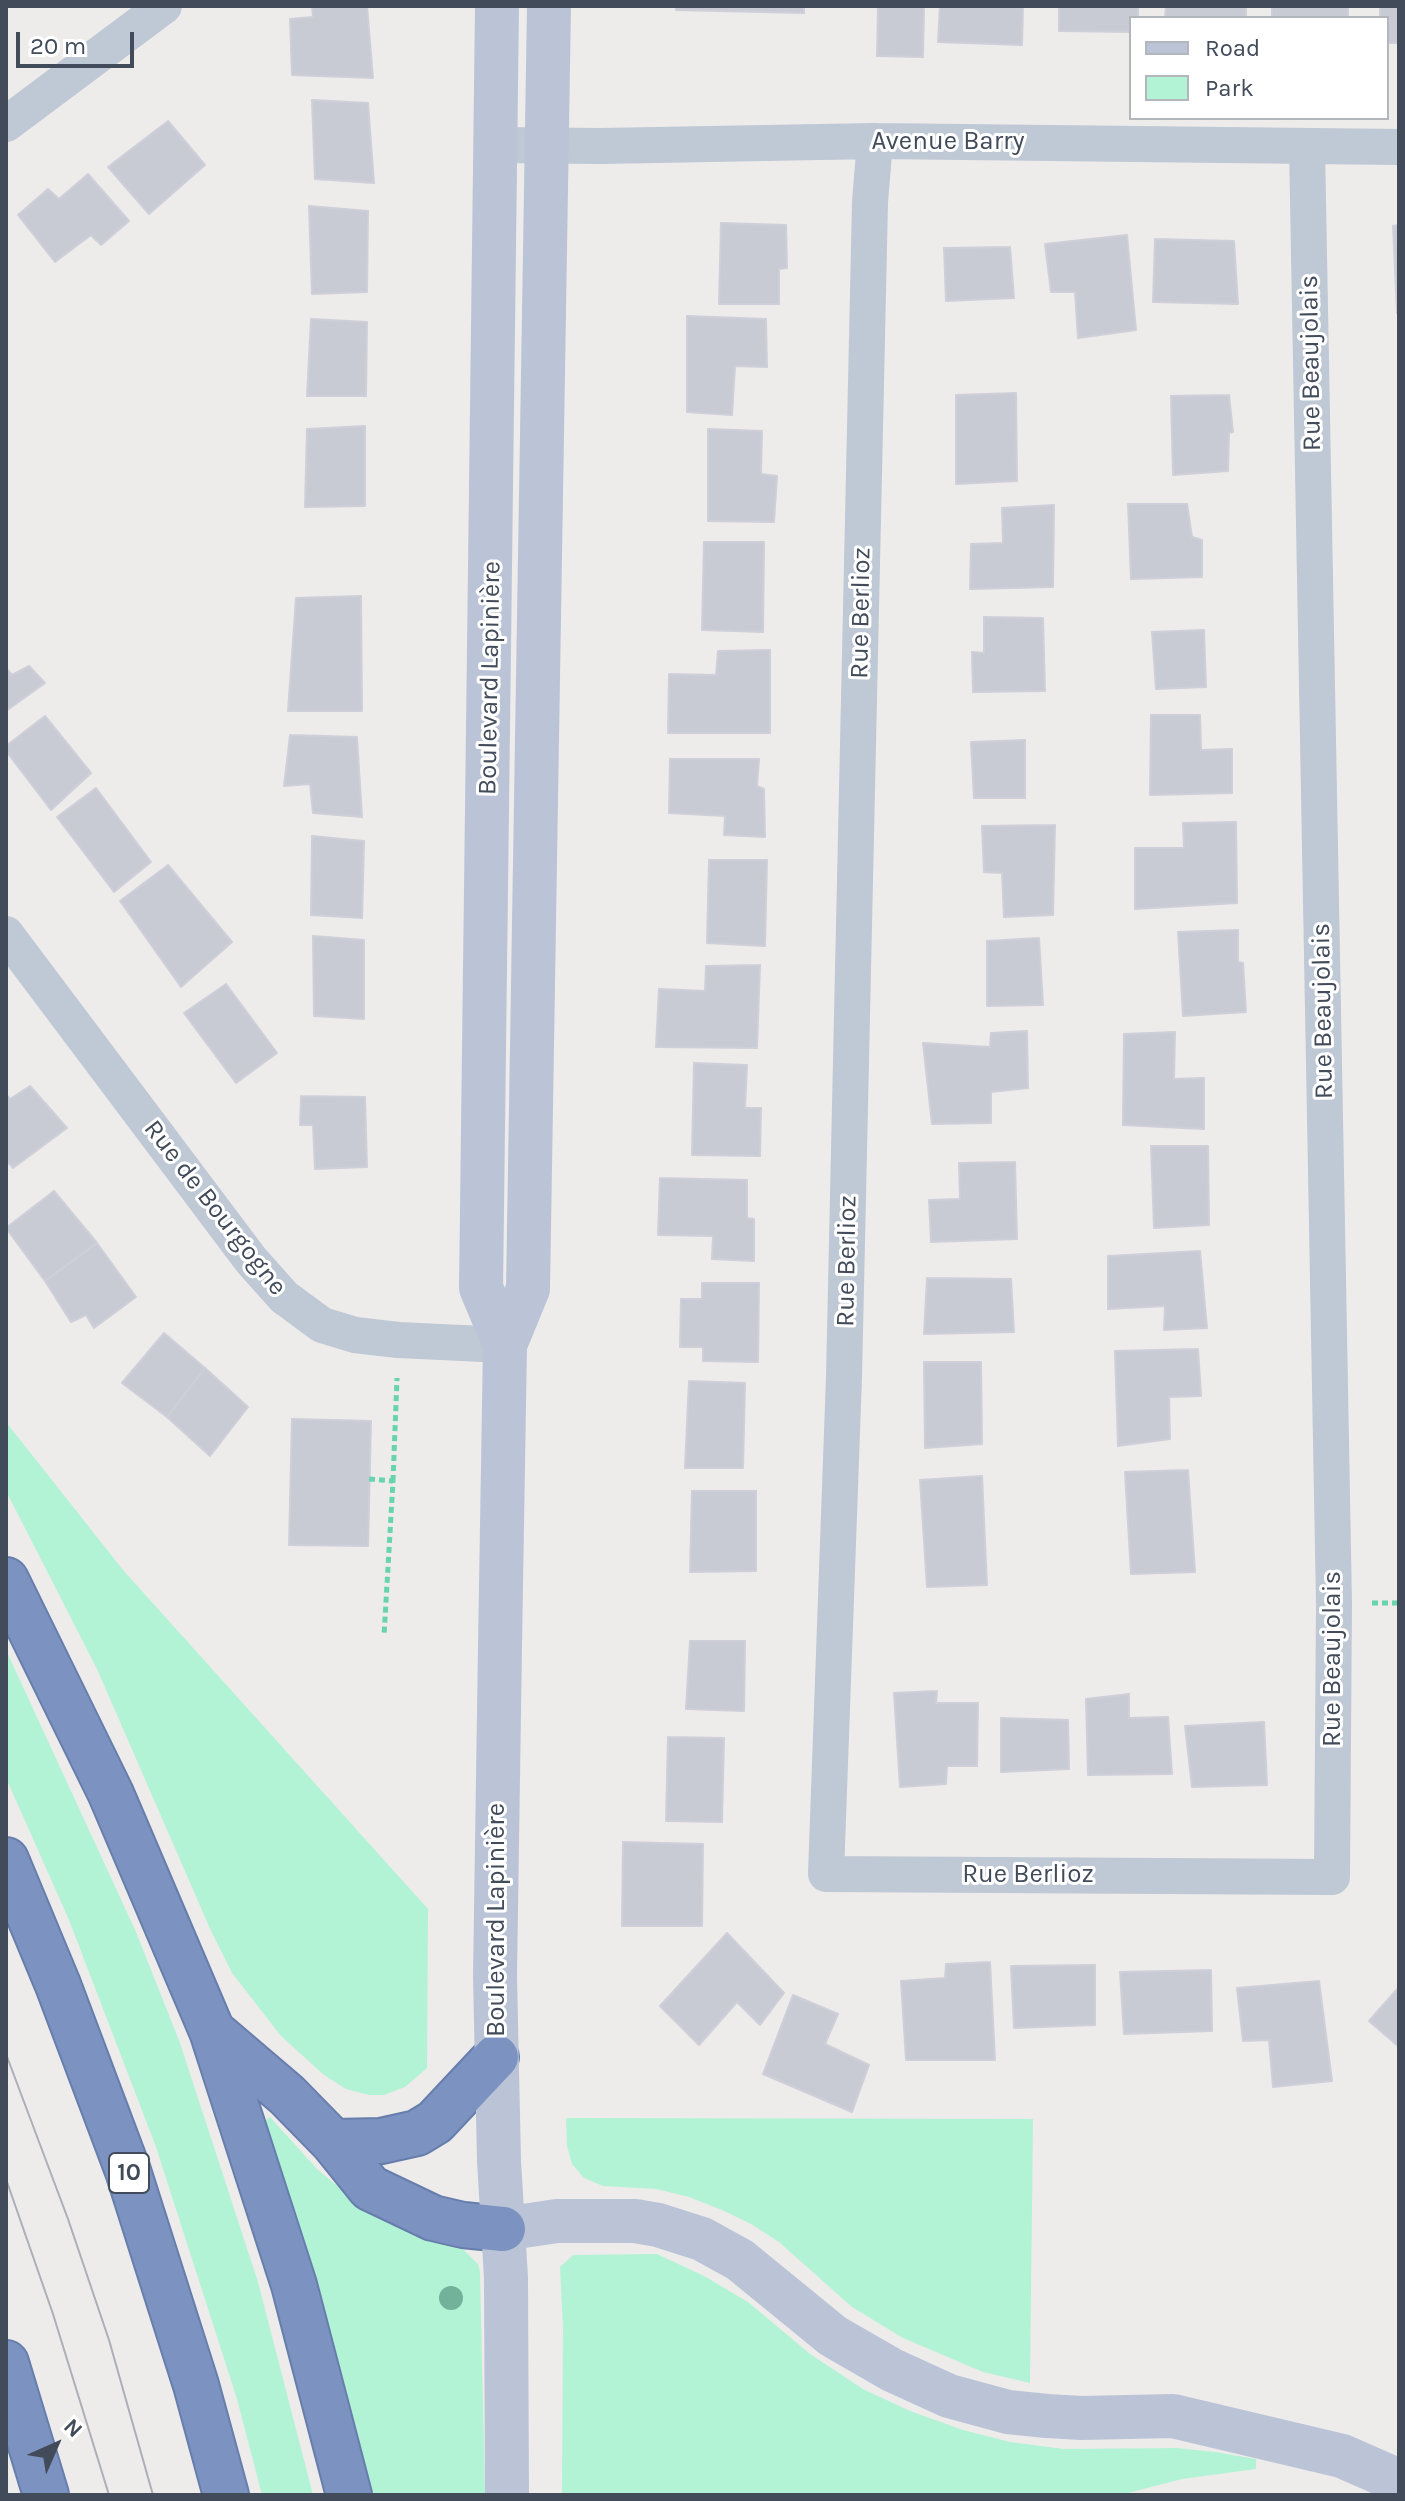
<!DOCTYPE html>
<html>
<head>
<meta charset="utf-8">
<style>
  body { margin:0 }
  #map { position:relative; width:1405px; height:2501px; overflow:hidden; background:#eeebeb; font-family:Karla,sans-serif }
  canvas { display:block }
  .frame { position:absolute; inset:0; border:8px solid #424b5a; pointer-events:none }
  .legend { position:absolute; left:1129px; top:16px; width:260px; height:104px; box-sizing:border-box; background:#fff; border:2px solid #b3b7bd; margin:0; padding:10px 14px; list-style:none; font-size:24px; color:#424b5a }
  .legend li { display:flex; align-items:center; gap:16px; height:40px }
  .legend b { width:40px; border:2px solid #b3b7bd }
  .north { position:absolute; left:16px; top:2405px; width:80px; height:80px; -webkit-text-stroke:6px #fff; paint-order:stroke; rotate:45deg; font-size:22px; font-weight:700; line-height:32px; text-align:center; color:#424b5a }
  .north::after { content:''; display:block; margin:auto; width:28px; height:36px; background:#424b5a; clip-path:polygon(50% 0,100% 100%,50% 72%,0 100%) }
  .scale { position:absolute; left:16px; top:32px; width:118px; height:36px; box-sizing:border-box; border:4px solid #424b5a; border-top:0; padding-left:10px; font-size:24px; line-height:28px; white-space:nowrap; color:#424b5a; -webkit-text-stroke:6px #fff; paint-order:stroke }
</style>
</head>
<body>
<div id="map">
<canvas width="1405" height="2501"></canvas>
<div class="frame"></div>
<ul class="legend">
<li><b style="height:10px;background:#bbc4d7"></b>Road</li>
<li><b style="height:22px;background:#b2f3d5"></b>Park</li>
</ul>
<div class="north">N</div>
<div class="scale">20 m</div>
</div>
<script>
const g = document.querySelector('canvas').getContext('2d');
g.lineJoin = 'round';
function paint(path, color) {
  g.fillStyle = color;
  g.fill(path, 'evenodd');
}
function toPath(rows) {
  const path = new Path2D();
  for (const r of rows) {
    path.moveTo(r[0], r[1]);
    for (let i = 2; i < r.length; i += 2) path.lineTo(r[i], r[i + 1]);
  }
  return path;
}
function strokePath(path, color, width, dash) {
  g.strokeStyle = color;
  g.lineWidth = width;
  g.lineCap = dash ? 'butt' : 'round';
  g.setLineDash(dash || []);
  g.stroke(path);
}
function write(font, color, halo, rows, align = 'center') {
  g.font = font + ' Karla,sans-serif';
  g.lineWidth = 6;
  g.setLineDash([]);
  g.textBaseline = 'middle';
  g.strokeStyle = halo;
  g.fillStyle = color;
  for (const [text, x, y, turn = 0] of rows) {
    g.save();
    g.translate(x, y);
    g.rotate((+turn || 0) * Math.PI / 180);
    g.textAlign = isNaN(turn) ? turn : align;
    if (halo) g.strokeText(text, 0, 0);
    g.fillText(text, 0, 0);
    g.restore();
  }
}
const green = toPath([
  [6,1422,123,1570,428,1909,427,2068,405,2087,384,2095,369,2095,346,2089,324,2075,281,2036,232,1973,211,1931,97,1669,6,1491],
  [6,1650,136,1932,180,2043,258,2282,313,2495,262,2495,237,2399,156,2147,69,1920,6,1778],
  [270,2117,317,2169,347,2194,379,2214,464,2250,478,2264,480,2272,485,2495,367,2495,262,2123],
  [566,2118,1033,2119,1030,2383,983,2372,903,2338,852,2307,779,2242,751,2224,722,2210,689,2197,656,2189,603,2186,584,2178,572,2164,567,2146],
  [657,2254,704,2276,748,2302,810,2354,863,2389,910,2411,963,2430,1010,2442,1064,2449,1177,2448,1215,2452,1256,2459,1256,2469,1182,2479,1120,2495,562,2495,563,2327,560,2267,573,2255]
]);
const building = toPath([
  [312,6,367,6,373,78,292,75,290,19,313,17,312,6],
  [676,6,804,6,804,13,676,10,676,6],
  [878,6,924,6,923,57,877,56,878,6],
  [940,6,1023,6,1022,45,938,42,940,6],
  [1059,6,1138,6,1138,18,1131,18,1131,32,1059,31,1059,6],
  [1166,6,1246,6,1246,18,1165,18,1166,6],
  [1272,6,1348,6,1348,18,1272,18,1272,6],
  [1380,6,1399,6,1399,43,1387,43,1387,18,1380,18,1380,6],
  [312,100,368,103,374,183,315,179,312,100],
  [168,121,205,165,149,214,108,167,168,121],
  [88,174,129,221,101,245,91,235,55,262,18,215,48,189,59,199,88,174],
  [309,206,368,211,367,292,312,294,309,206],
  [721,223,786,225,787,268,779,269,779,304,719,304,721,223],
  [1399,225,1399,313,1397,313,1393,226,1399,225],
  [1127,235,1136,330,1078,338,1075,292,1051,292,1045,244,1127,235],
  [1155,239,1234,241,1238,304,1153,302,1155,239],
  [1010,247,1014,298,946,301,944,248,1010,247],
  [687,316,766,319,767,367,735,366,732,415,687,412,687,316],
  [311,319,367,322,366,396,307,396,311,319],
  [1016,393,1017,481,956,484,956,395,1016,393],
  [1229,395,1233,432,1229,433,1228,471,1173,475,1171,396,1229,395],
  [365,426,365,506,305,507,307,429,365,426],
  [708,429,762,431,761,474,777,476,774,522,708,521,708,429],
  [1128,504,1187,504,1192,537,1202,540,1202,577,1131,579,1128,504],
  [1054,505,1053,587,970,589,971,544,1003,543,1002,508,1054,505],
  [704,542,764,542,763,632,702,630,704,542],
  [361,596,362,711,288,711,296,598,361,596],
  [984,617,1043,618,1045,691,973,692,972,652,984,653,984,617],
  [1204,630,1206,687,1156,689,1152,632,1204,630],
  [770,650,770,733,668,733,669,674,716,675,718,651,770,650],
  [29,666,45,683,6,711,6,668,12,675,29,666],
  [1151,715,1200,715,1201,750,1232,749,1232,793,1150,795,1151,715],
  [45,716,91,773,51,810,6,751,6,746,45,716],
  [290,735,357,737,362,817,313,813,310,784,284,786,290,735],
  [1025,740,1025,798,974,798,971,742,1025,740],
  [670,759,759,759,757,786,764,789,765,837,724,835,725,816,669,813,670,759],
  [96,788,151,862,114,892,57,817,96,788],
  [1236,822,1237,903,1135,909,1135,848,1184,848,1183,823,1236,822],
  [1055,825,1053,915,1004,917,1002,873,984,872,982,826,1055,825],
  [312,836,364,841,362,918,311,915,312,836],
  [709,860,767,860,765,946,707,943,709,860],
  [168,865,232,942,181,987,120,901,168,865],
  [1238,930,1238,962,1243,963,1246,1012,1183,1016,1178,932,1238,930],
  [313,936,364,940,364,1019,314,1016,313,936],
  [1039,938,1043,1005,987,1006,987,941,1039,938],
  [760,965,757,1048,656,1047,659,989,705,991,706,966,760,965],
  [226,984,277,1053,236,1083,184,1013,226,984],
  [1027,1031,1028,1088,991,1092,991,1123,932,1124,923,1043,990,1047,991,1033,1027,1031],
  [1175,1032,1174,1079,1204,1078,1204,1129,1123,1125,1124,1034,1175,1032],
  [694,1063,747,1065,745,1108,761,1108,760,1156,692,1155,694,1063],
  [30,1086,67,1128,13,1168,6,1160,6,1094,10,1099,30,1086],
  [301,1096,365,1097,367,1167,315,1169,313,1125,300,1125,301,1096],
  [1151,1146,1208,1146,1209,1225,1154,1228,1151,1146],
  [1015,1162,1017,1239,931,1242,929,1200,960,1199,959,1163,1015,1162],
  [660,1178,747,1180,747,1218,754,1219,754,1261,712,1259,713,1236,658,1235,660,1178],
  [54,1191,97,1243,45,1281,6,1228,54,1191],
  [97,1243,136,1297,94,1328,86,1315,71,1322,45,1281,97,1243],
  [1200,1251,1207,1328,1164,1330,1165,1306,1108,1309,1108,1256,1200,1251],
  [927,1278,1011,1279,1014,1332,924,1334,927,1278],
  [702,1283,759,1283,758,1362,703,1361,703,1347,680,1347,681,1299,702,1299,702,1283],
  [164,1333,205,1368,167,1417,122,1383,164,1333],
  [1198,1349,1201,1396,1169,1397,1170,1439,1118,1446,1115,1351,1198,1349],
  [924,1362,981,1362,982,1444,925,1448,924,1362],
  [205,1368,248,1407,210,1456,167,1417,205,1368],
  [689,1381,745,1383,743,1468,685,1468,689,1381],
  [292,1419,371,1421,368,1546,289,1545,292,1419],
  [1188,1470,1195,1572,1131,1574,1125,1472,1188,1470],
  [982,1476,987,1585,927,1587,920,1480,982,1476],
  [692,1491,756,1491,756,1571,690,1572,692,1491],
  [690,1641,745,1641,744,1711,686,1709,690,1641],
  [937,1691,936,1703,978,1703,977,1766,947,1766,946,1784,900,1787,894,1693,937,1691],
  [1129,1694,1129,1718,1168,1717,1172,1774,1088,1775,1086,1699,1129,1694],
  [1001,1718,1068,1720,1069,1769,1001,1772,1001,1718],
  [1264,1722,1267,1785,1192,1787,1185,1726,1264,1722],
  [668,1737,724,1738,722,1822,666,1821,668,1737],
  [623,1842,703,1844,702,1926,622,1926,623,1842],
  [727,1933,784,1993,760,2025,737,2002,699,2045,660,2006,727,1933],
  [990,1962,995,2060,906,2060,901,1981,945,1978,946,1964,990,1962],
  [1095,1965,1095,2025,1014,2028,1011,1966,1095,1965],
  [1211,1970,1212,2031,1124,2034,1120,1972,1211,1970],
  [1319,1981,1332,2081,1273,2087,1269,2040,1243,2041,1237,1988,1319,1981],
  [1399,1987,1399,2047,1369,2021,1399,1987],
  [793,1995,838,2014,825,2044,869,2065,852,2112,763,2074,793,1995]
]);
const path = toPath([
  [369,1479,393,1481,384,1636],
  [393,1481,397,1378],
  [1372,1603,1399,1603]
]);
const street = toPath([
  [6,124,164,6],
  [875,141,870,202,844,1377,826,1874,1332,1877,1334,1603,1307,146],
  [497,145,601,146,875,141,1399,147],
  [6,934,251,1260,284,1297,322,1325,355,1335,398,1340,505,1345]
]);
const secondary = toPath([
  [497,6,481,1288,505,1345],
  [503,2229,557,2221,635,2221,658,2225,702,2239,740,2260,833,2336,892,2370,949,2396,1008,2412,1047,2416,1082,2418,1173,2416,1342,2456,1399,2481],
  [507,2495,506,2278,499,2161,495,1976,500,1646,505,1345,528,1289,549,6]
]);
const highway = toPath([
  [6,1580,111,1794,212,2031,294,2285,349,2495],
  [6,1860,58,1985,128,2171,196,2385,226,2495],
  [212,2031,287,2095,333,2142,370,2188,433,2218,463,2225,503,2229],
  [333,2142,381,2141,417,2133,435,2122,496,2057],
  [6,2363,46,2495]
]);
const tram = toPath([
  [6,2054,68,2219,109,2340,153,2495],
  [6,2179,53,2314,109,2495]
]);
const trees = [
  [451,2298]
];
const shields = [
  [129,2173,40]
];
const shieldNames = [
  ["10",129,2173]
];
const streetNames = [
  ["Avenue Barry",948,142],
  ["Rue Beaujolais",1311,363,-91],
  ["Rue Berlioz",861,613,-89],
  ["Boulevard Lapinière",490,678,-89],
  ["Rue Beaujolais",1323,1011,-91],
  ["Rue de Bourgogne",215,1208,52],
  ["Rue Berlioz",847,1261,-89],
  ["Rue Beaujolais",1333,1659,-90],
  ["Rue Berlioz",1028,1875],
  ["Boulevard Lapinière",497,1920,-90]
];
paint(green, '#b2f3d5');
paint(building, '#c9cbd4');
strokePath(building, '#cecfd8', 2);
strokePath(highway, '#677ead', 48);
strokePath(path, '#67d4ae', 5, [6, 4]);
strokePath(street, '#bfc8d5', 36);
strokePath(secondary, '#bbc4d7', 44);
strokePath(highway, '#7c93c1', 44);
strokePath(tram, '#acafb7', 2);
g.fillStyle = '#72b19a';
for (const [x, y] of trees) {
  g.beginPath();
  g.arc(x, y, 12, 0, 2 * Math.PI);
  g.fill();
}
for (const [x, y, w] of shields) {
  const box = new Path2D();
  box.roundRect(x - w / 2, y - 20, w, 40, 6);
  g.fillStyle = '#fff';
  g.fill(box);
  strokePath(box, '#424b5a', 2);
}
write('bold 24px', '#424b5a', null, shieldNames);
write('26px', '#424b5a', '#fff', streetNames);
</script>
</body>
</html>
